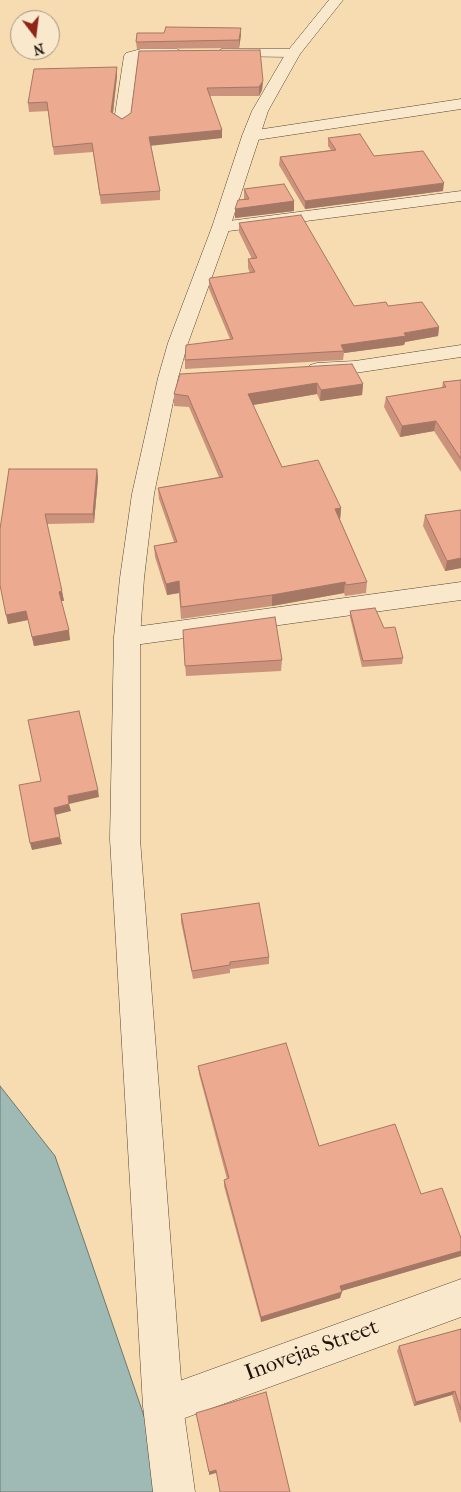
<!DOCTYPE html>
<html>
<head>
<meta charset="utf-8">
<style>
  body { margin:0 }
  #map { position:relative; width:461px; height:1492px; overflow:hidden; background:#f6dcb0; font-family:"IM FELL French Canon",serif }
  canvas { display:block }
  .north { position:absolute; left:10px; top:10px; width:50px; height:50px; box-sizing:border-box; background:#f9e8cc; border:1px solid #a1937f; border-radius:50%; rotate:165deg; font-size:14px; font-weight:700; line-height:20px; text-align:center; color:#1e140b }
  .north::after { content:''; display:block; margin:auto; width:18px; height:22px; background:#8f2418; clip-path:polygon(50% 0,100% 100%,50% 72%,0 100%) }
</style>
</head>
<body>
<div id="map">
<canvas width="461" height="1492"></canvas>
<div class="north">N</div>
</div>
<script>
const g = document.querySelector('canvas').getContext('2d');
g.lineJoin = 'round';
function paint(path, color) {
  g.fillStyle = color;
  g.fill(path, 'evenodd');
}
function toPath(rows) {
  const path = new Path2D();
  for (const r of rows) {
    path.moveTo(r[0], r[1]);
    for (let i = 2; i < r.length; i += 2) path.lineTo(r[i], r[i + 1]);
  }
  return path;
}
function strokePath(path, color, width, dash) {
  g.strokeStyle = color;
  g.lineWidth = width;
  g.lineCap = dash ? 'butt' : 'round';
  g.setLineDash(dash || []);
  g.stroke(path);
}
function write(font, color, halo, rows, align = 'center') {
  g.font = font + ' "IM FELL French Canon",serif';
  g.lineWidth = 5;
  g.setLineDash([]);
  g.textBaseline = 'middle';
  g.strokeStyle = halo;
  g.fillStyle = color;
  for (const [text, x, y, turn = 0] of rows) {
    g.save();
    g.translate(x, y);
    g.rotate((+turn || 0) * Math.PI / 180);
    g.textAlign = isNaN(turn) ? turn : align;
    if (halo) g.strokeText(text, 0, 0);
    g.fillText(text, 0, 0);
    g.restore();
  }
}
const water = toPath([
  [0,1086,55,1156,170,1492,0,1492,0,1086]
]);
const minor = toPath([
  [141,49,177,49,184,53,177,57,138,59,130,121,122,126,116,124,114,121,124,56,126,53,141,49],
  [222,49,293,49,300,53,293,57,217,56,215,53,222,49],
  [461,99,461,109,250,141,244,139,242,136,244,133,250,131,461,99],
  [461,191,461,201,221,232,215,231,212,227,215,223,221,222,461,191],
  [461,345,461,357,355,373,317,375,310,373,307,369,310,365,317,363,355,361,461,345],
  [461,582,461,600,127,646,118,644,114,637,118,630,127,628,461,582],
  [461,1279,461,1317,163,1426,149,1420,143,1406,149,1392,461,1279]
]);
const tertiary = toPath([
  [329,0,343,0,300,54,268,111,230,227,188,343,178,378,154,494,144,578,140,637,140,839,183,1406,195,1492,153,1492,143,1406,110,839,114,637,120,578,132,494,158,378,168,343,212,227,242,136,252,111,286,53,329,0]
]);
const wall = toPath([
  [241,35,239,48,137,49,136,42],
  [139,51,263,81,262,90,259,96,210,96,222,130,222,138,151,145,160,191,160,200,101,204,93,152,54,155,48,111,29,112,28,103,117,76,113,113,122,119,131,113],
  [328,138,374,156,443,191,305,209,279,165,280,157,331,150,328,146],
  [244,189,294,201,294,211,235,218,244,200],
  [239,223,354,306,388,306,439,327,438,336,405,342,404,345,344,353,343,360,185,369,185,360,230,339,209,289,209,280,250,273,248,268,248,259,252,259,239,232],
  [180,374,363,384,362,395,320,401,317,394,253,405,282,467,341,508,340,520,367,582,366,593,345,596,344,593,272,606,181,619,179,593,167,595,155,557,154,546,174,542,159,499,158,488,219,477,189,407,174,406,174,394],
  [461,380,461,472,434,431,400,437,384,407,386,397,442,388,443,382],
  [97,469,98,478,94,523,47,524,64,601,61,601,70,640,34,646,28,620,8,624,0,529],
  [461,510,461,568,445,571,423,526,425,515],
  [350,611,384,628,403,658,402,664,362,667,350,617],
  [183,640,282,660,281,671,186,676],
  [181,914,269,957,269,964,230,969,230,973,193,979,181,922],
  [198,1066,319,1146,421,1194,461,1238,461,1256,341,1291,340,1298,261,1322,224,1186,224,1180,227,1179,199,1074],
  [461,1329,461,1422,460,1423,452,1395,414,1406,397,1351,399,1346]
]);
const shadedWall = toPath([
  [241,28,241,35,239,48,239,40],
  [117,67,117,76,112,121,111,112],
  [263,81,262,90,259,96,259,87],
  [222,130,222,138,149,146,149,137],
  [444,183,443,191,305,209,305,201],
  [294,201,294,211,235,218,235,209],
  [439,327,438,336,405,342,404,345,344,353,344,351,341,345],
  [317,383,317,394,247,406,248,394],
  [363,384,362,395,320,401,321,390],
  [436,421,434,431,400,437,402,426],
  [97,469,98,478,94,523,93,514],
  [341,508,340,520,334,521,335,509],
  [461,558,461,568,445,571,447,561],
  [179,581,179,593,167,595,166,584],
  [345,582,344,593,272,606,272,595],
  [62,591,64,601,60,601,59,592],
  [26,611,28,620,8,624,6,615],
  [69,630,70,640,34,646,32,637],
  [98,790,99,797,69,804,68,796],
  [69,804,71,811,55,815,54,808],
  [60,837,62,844,32,850,30,843],
  [461,1251,461,1256,338,1292,340,1286],
  [342,1292,340,1298,261,1322,261,1317],
  [455,1391,452,1395,414,1406,416,1402],
  [216,1470,216,1473,209,1475,209,1472]
]);
const building = toPath([
  [166,27,241,28,239,40,136,42,137,33,164,33,166,27],
  [260,50,263,81,259,87,207,88,222,130,149,137,160,191,100,195,92,143,53,147,47,102,28,103,34,69,117,67,111,112,122,119,131,113,139,51,260,50],
  [360,134,374,156,423,151,444,183,305,201,280,157,336,150,328,138,360,134],
  [284,184,294,201,235,209,238,200,249,199,244,189,284,184],
  [301,215,354,306,386,302,388,306,422,302,439,327,404,333,406,336,341,345,344,351,185,360,186,345,233,339,209,280,210,278,255,272,248,259,257,258,239,223,301,215],
  [352,364,363,384,321,390,317,383,248,394,282,467,318,460,341,508,335,509,367,582,346,585,345,582,272,595,181,607,179,581,166,584,154,546,177,542,158,488,223,477,188,396,174,394,180,374,352,364],
  [461,380,461,459,436,421,402,426,386,397,446,387,443,382,461,380],
  [9,469,97,469,93,514,45,514,62,591,59,592,69,630,32,637,26,611,6,615,0,585,0,529,9,469],
  [461,510,461,558,447,561,425,515,461,510],
  [375,608,384,628,395,627,403,658,363,661,350,611,375,608],
  [275,617,282,660,185,666,183,630,275,617],
  [79,711,98,790,68,796,69,804,54,808,60,837,30,843,19,785,41,781,28,720,79,711],
  [259,903,269,957,230,962,230,965,192,971,181,914,259,903],
  [286,1043,319,1146,395,1124,421,1194,442,1188,461,1238,461,1251,340,1286,342,1292,261,1317,224,1180,229,1178,198,1066,286,1043],
  [461,1329,461,1410,455,1391,416,1402,399,1346,461,1329],
  [266,1392,290,1492,220,1492,216,1470,209,1472,196,1413,266,1392]
]);
const nearStreetnames = [
  ["Inovejas Street",312,1351,-20]
];
paint(water, '#9fbab4');
strokePath(water, '#6b7870', 1);
strokePath(minor, '#544634', 1);
strokePath(tertiary, '#544634', 1);
paint(minor, '#f9e8cc');
paint(tertiary, '#f9e8cc');
paint(wall, '#cb927c');
paint(shadedWall, '#a57765');
paint(building, '#ecaa90');
strokePath(building, '#a57765', 1);
write('22px', '#1e140b', '#f9e8cc', nearStreetnames);
</script>
</body>
</html>
